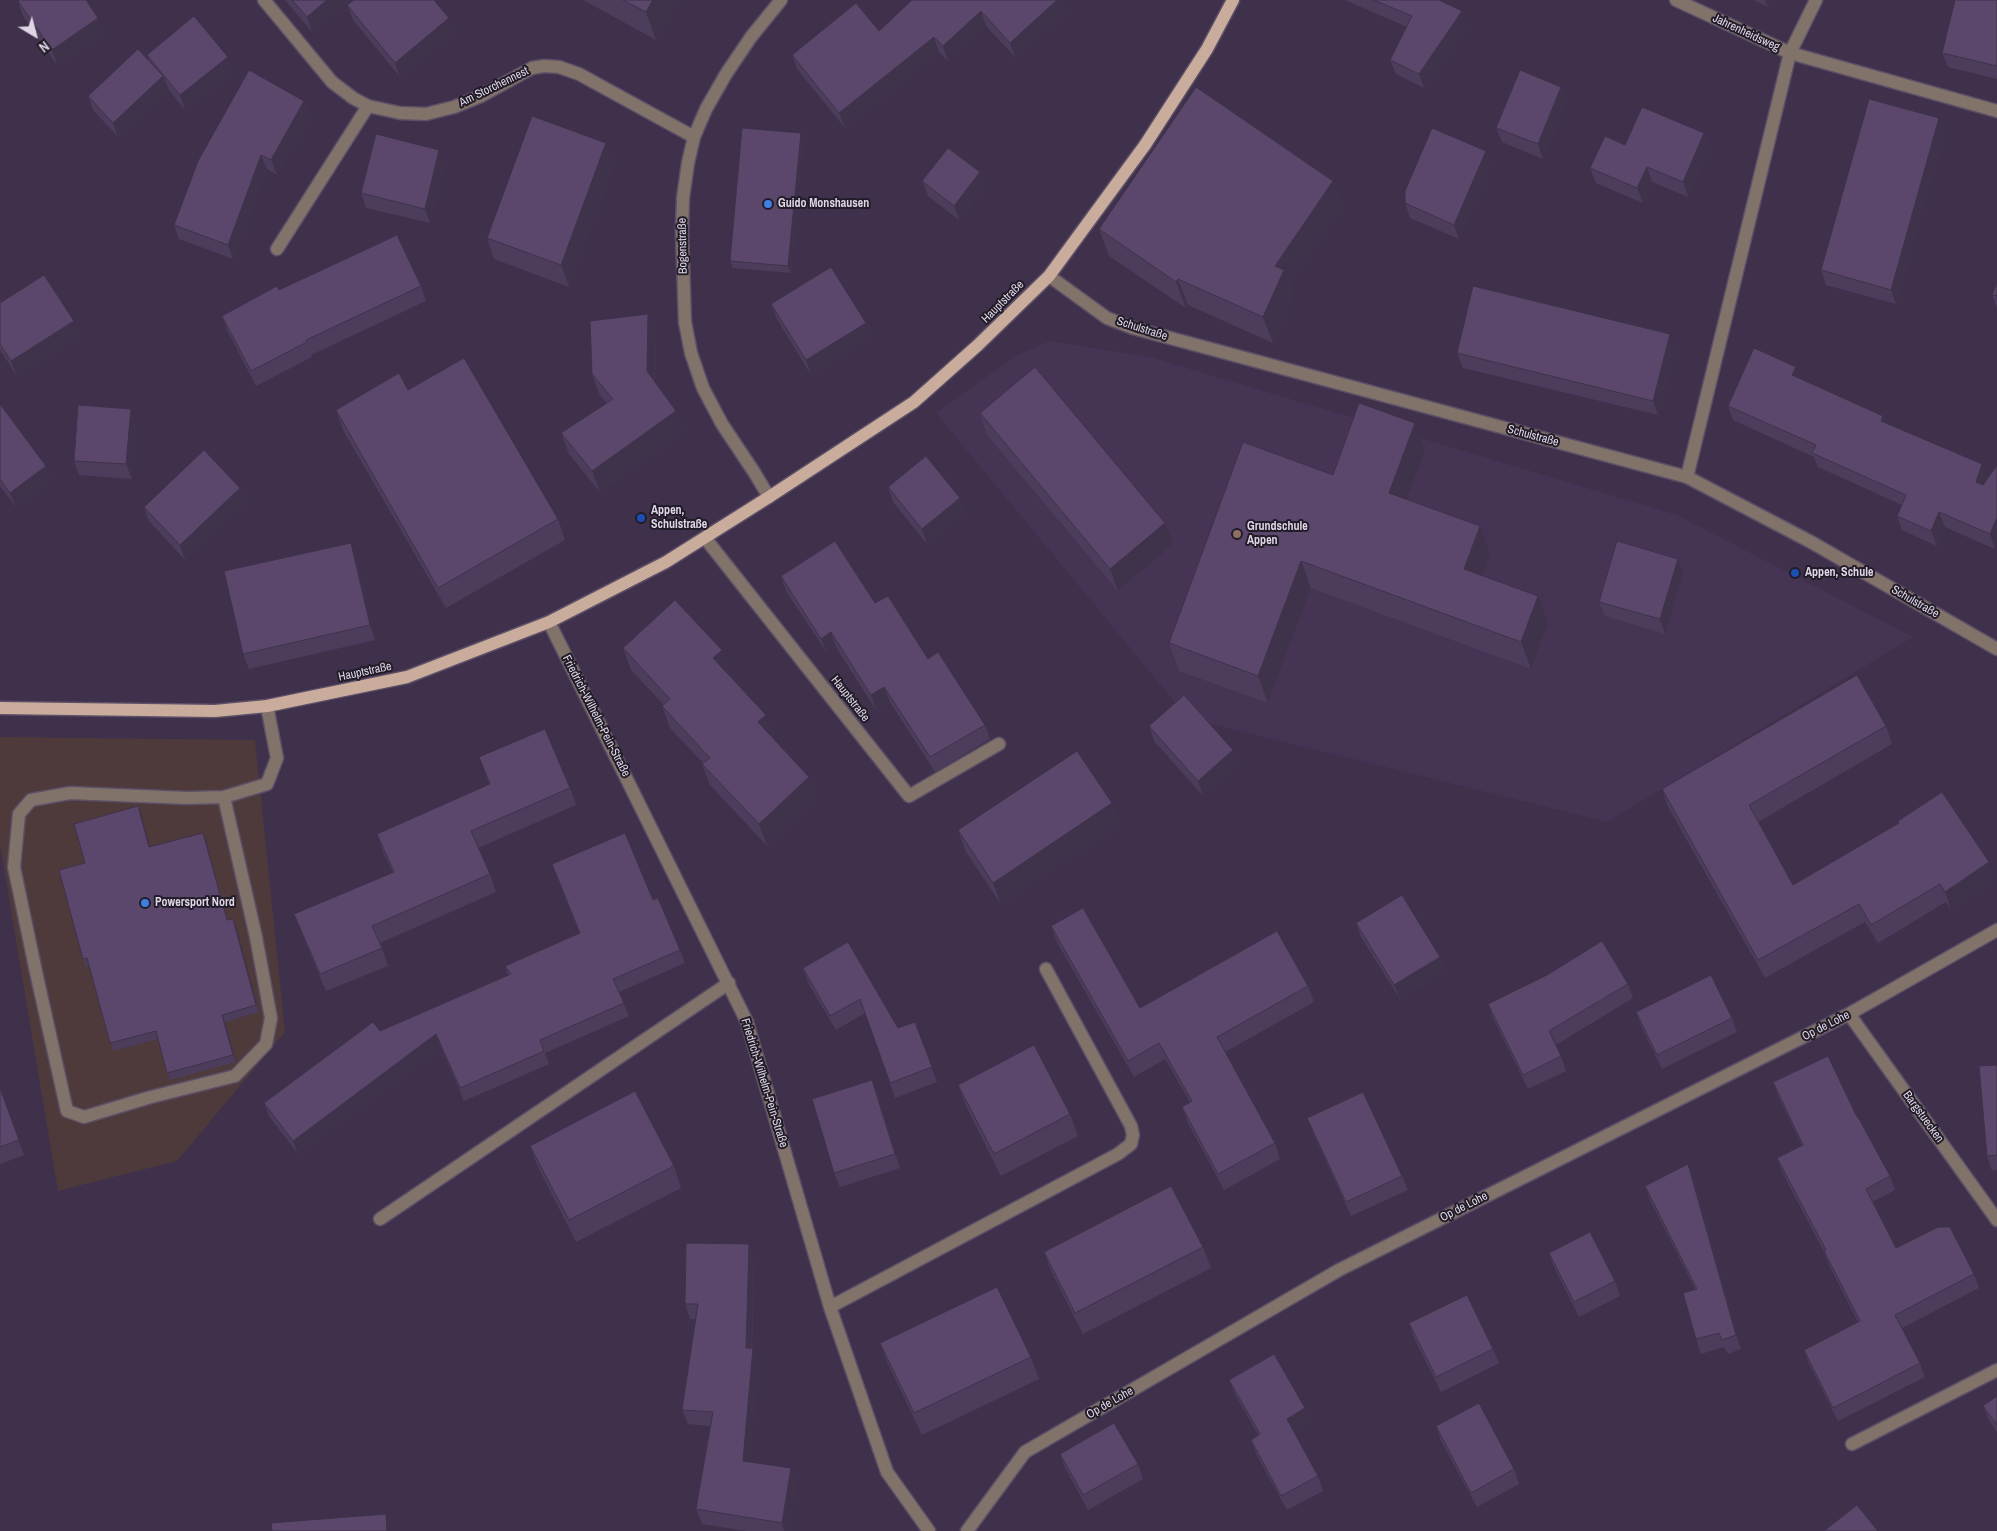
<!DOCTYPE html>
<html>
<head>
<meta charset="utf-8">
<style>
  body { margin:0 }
  #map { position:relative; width:1997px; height:1531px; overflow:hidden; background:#3f314b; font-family:"Archivo Narrow",sans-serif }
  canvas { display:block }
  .north { position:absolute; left:10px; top:10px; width:50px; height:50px; -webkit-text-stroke:4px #221c28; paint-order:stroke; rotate:143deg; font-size:14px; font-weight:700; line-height:20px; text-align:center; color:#dfd7e7 }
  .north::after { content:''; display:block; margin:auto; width:18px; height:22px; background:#dfd7e7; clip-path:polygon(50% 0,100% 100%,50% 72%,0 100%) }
</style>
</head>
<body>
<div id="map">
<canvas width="1997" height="1531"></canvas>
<div class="north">N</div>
</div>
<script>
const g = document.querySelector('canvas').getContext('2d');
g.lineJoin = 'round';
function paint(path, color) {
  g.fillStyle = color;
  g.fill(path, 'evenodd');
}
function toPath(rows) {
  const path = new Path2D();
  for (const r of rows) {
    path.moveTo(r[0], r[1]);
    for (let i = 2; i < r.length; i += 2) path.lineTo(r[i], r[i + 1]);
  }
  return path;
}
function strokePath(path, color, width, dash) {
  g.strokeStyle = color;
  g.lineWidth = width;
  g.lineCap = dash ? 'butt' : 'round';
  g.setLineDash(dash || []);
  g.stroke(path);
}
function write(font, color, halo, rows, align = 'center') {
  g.font = font + ' "Archivo Narrow",sans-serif';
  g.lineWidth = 4;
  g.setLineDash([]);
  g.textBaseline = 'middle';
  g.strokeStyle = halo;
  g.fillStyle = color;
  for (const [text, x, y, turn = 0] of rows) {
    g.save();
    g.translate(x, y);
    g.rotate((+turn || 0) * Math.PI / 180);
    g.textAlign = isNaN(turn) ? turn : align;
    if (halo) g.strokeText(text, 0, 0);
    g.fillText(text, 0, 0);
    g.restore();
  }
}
const commercial = toPath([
  [0,737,255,740,285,1032,177,1161,58,1191,0,845]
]);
const built = toPath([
  [1050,341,1150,357,1677,515,1913,637,1607,822,1188,718,936,413,1014,357]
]);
const minor = toPath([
  [264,0,332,82,353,98,368,106,400,113,426,114,454,107,481,96,532,68,544,66,559,67,579,74,694,137],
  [1676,0,1790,53,1816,0],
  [277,249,368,106],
  [1049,276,1107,318,1133,328,1687,477,1811,542,1997,649],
  [1687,477,1790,53,1997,111],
  [769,497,754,472,722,424,703,388,691,353,685,322,682,232,683,198,688,163,694,137,706,109,726,74,751,37,781,0],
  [705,538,909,796,999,744],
  [549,622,747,1022,830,1307,887,1472,929,1531],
  [224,797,256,937,271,1018,266,1044,235,1076,151,1097,84,1117,67,1111,36,972,14,867,19,814,31,800,70,793,187,798,224,797,267,784,277,758,267,706],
  [1849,1014,1997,1220],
  [380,1219,729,983],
  [830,1307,1118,1154,1131,1144,1133,1135,1131,1126,1046,969],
  [1852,1444,1997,1370],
  [967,1531,1025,1452,1339,1270,1849,1014,1997,930]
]);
const major = toPath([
  [0,708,215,711,267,706,407,677,549,622,666,562,769,497,914,402,978,345,1049,276,1145,145,1207,49,1233,0]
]);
const wall = toPath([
  [285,0,350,0,312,32],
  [583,0,679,0,656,40],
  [912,0,1063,0,1067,10,1016,58,986,26,948,61,939,52,845,128,797,69,792,55,879,31],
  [1345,0,1439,0,1467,26,1424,88,1396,74,1390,60,1407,27],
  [1754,0,1771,0,1768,7],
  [1997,0,1997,79,1948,67,1942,53],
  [18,1,104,33,57,65,23,16],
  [347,5,454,33,400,77,353,20],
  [147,55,233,72,185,110,168,89,169,90,118,137,93,110,88,96,149,61],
  [1561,87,1566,102,1543,159,1502,142,1496,128],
  [304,101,310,116,277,175,267,169,233,259,179,239,174,225],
  [1704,133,1709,148,1688,197,1652,182,1643,203,1596,183,1590,168],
  [1944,133,1896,304,1826,285,1821,270],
  [803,141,791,273,733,268,730,261],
  [444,164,430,223,366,208,361,193],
  [614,165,569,287,494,259,487,238],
  [1491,166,1459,239,1410,218,1405,203],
  [922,181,985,186,959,220,928,196],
  [1333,181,1343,207,1289,285,1293,296,1273,343,1188,305,1186,308,1109,256,1099,229],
  [1997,282,1997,308,1992,295],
  [421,286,426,301,311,355,312,357,256,386,227,330,222,316,279,290],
  [0,303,79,336,17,376,0,350],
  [771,304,866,323,871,337,811,375,777,319],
  [656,335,655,382,676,411,683,433,600,492,569,454,561,433,607,403,600,396,592,374],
  [1675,349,1658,415,1463,368,1457,353],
  [1800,379,1886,423,1982,464,1987,478,1995,549,1945,527,1937,546,1902,530,1897,516,1902,505,1818,467,1814,457,1733,420,1728,406],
  [408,390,558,519,565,540,446,608,343,430,336,410],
  [0,404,46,466,51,480,16,507,0,486],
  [980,413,1173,544,1118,591,987,435],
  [1415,423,1425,451,1407,499,1480,526,1490,554,1482,576,1538,596,1548,624,1531,669,1311,588,1268,703,1179,671,1169,643,1333,475],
  [136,424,132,479,79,475,74,461],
  [888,487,966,512,927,544,893,502],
  [240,488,246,502,185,560,149,521,144,507],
  [356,557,375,640,249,669,243,654],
  [1683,574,1665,634,1605,616,1599,602],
  [781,576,875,603,928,659,985,725,990,739,935,772,890,702,876,710,836,647,827,653,786,591],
  [623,648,722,650,730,672,728,674,766,715,774,736,772,738,809,777,817,798,767,846,710,785,702,764,703,763,670,728,662,706,664,705,631,670],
  [1149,726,1238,765,1203,796,1154,741],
  [1886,726,1892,744,1758,822,1793,885,1899,824,1898,821,1995,880,1951,910,1946,902,1878,943,1865,922,1765,978,1668,807,1662,789],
  [479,757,570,788,576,805,478,848,490,874,496,892,380,943,388,966,326,991,301,932,294,914,393,873,383,852,377,834,489,784],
  [1112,803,1120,825,1001,904,966,852,958,830],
  [138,806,150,847,203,833,227,920,236,926,259,1012,225,1022,236,1062,170,1080,158,1039,113,1051,89,966,85,967,83,959,85,863],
  [552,864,653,900,680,950,685,963,619,992,629,1016,545,1053,549,1064,464,1101,441,1047,298,1154,269,1116,264,1103,380,1031,508,975,505,966,579,933],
  [1356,923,1440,957,1445,971,1400,999,1361,937],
  [1051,926,1140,1008,1308,986,1314,1002,1225,1052,1275,1143,1280,1159,1224,1190,1188,1123,1182,1107,1190,1102,1165,1059,1134,1077,1057,942],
  [848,942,898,1028,915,1022,937,1082,895,1098,865,1013,836,1030,808,983,803,968],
  [1628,984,1633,998,1556,1045,1561,1056,1566,1071,1528,1089,1493,1018,1488,1004],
  [1636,1012,1732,1018,1737,1032,1662,1069,1641,1026],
  [1997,1065,1997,1170,1992,1171,1987,1156],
  [872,1080,878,1095,900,1168,840,1187,834,1173],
  [1773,1082,1857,1117,1890,1176,1895,1190,1872,1202,1896,1248,1974,1274,1979,1288,1902,1328,1920,1363,1925,1377,1838,1421,1809,1364,1804,1350,1858,1322,1829,1265,1824,1252,1782,1172,1777,1158,1802,1146,1778,1096],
  [958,1085,1070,1114,1078,1136,1001,1176,966,1106],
  [0,1088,24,1155,0,1164],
  [1307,1118,1402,1176,1408,1190,1351,1216,1313,1133],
  [530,1146,674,1166,681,1188,576,1242,538,1167],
  [1694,1178,1741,1349,1728,1354,1724,1347,1701,1354,1696,1339,1695,1289,1650,1200,1645,1186],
  [749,1244,754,1259,752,1348,759,1363,750,1462,791,1468,796,1483,788,1531,746,1531,702,1524,696,1509,710,1426,688,1424,682,1410,696,1319,690,1319,685,1304],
  [1203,1247,1211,1268,1083,1334,1052,1273,1044,1252],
  [1549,1253,1615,1281,1620,1296,1579,1317,1554,1267],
  [1409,1323,1493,1349,1499,1363,1441,1392,1414,1338],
  [880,1343,1031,1357,1039,1379,922,1435,888,1364],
  [1229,1380,1311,1423,1294,1433,1318,1476,1323,1491,1287,1510,1256,1454,1251,1440,1258,1435,1235,1394],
  [1997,1396,1997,1432,1989,1420,1983,1406],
  [1436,1426,1514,1469,1519,1484,1477,1507,1441,1441],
  [1060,1454,1138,1464,1143,1479,1088,1510,1065,1468]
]);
const shadedWall = toPath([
  [327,0,350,0,312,32,307,17],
  [653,0,679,0,656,40,646,12],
  [1057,0,1063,0,1067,10,1016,58,1010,43],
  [1765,0,1771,0,1768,7],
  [981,11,986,26,948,61,943,46],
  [1462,11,1467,26,1424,88,1419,74],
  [98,18,104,33,57,65,52,50],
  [449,18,454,33,400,77,395,63],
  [934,37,939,52,845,128,839,113],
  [228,57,233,72,185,110,180,95],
  [163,76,169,90,118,137,113,123],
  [1561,87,1566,102,1543,159,1538,144],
  [304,101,310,116,277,175,271,160],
  [1939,118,1944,133,1896,304,1891,290],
  [801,133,803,141,791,273,788,266],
  [1704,133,1709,148,1688,197,1683,182],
  [606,143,614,165,569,287,561,265],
  [439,150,444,164,430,223,425,209],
  [1486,151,1491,166,1459,239,1454,225],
  [261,155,267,169,233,259,228,245],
  [1647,167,1652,182,1643,203,1637,188],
  [980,172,985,186,959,220,954,206],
  [1333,181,1343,207,1289,285,1293,296,1273,343,1263,317,1275,266],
  [1178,279,1188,305,1186,308,1176,282],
  [648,314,656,335,654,392,647,371],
  [74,321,79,336,17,376,11,361],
  [866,323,871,337,811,375,806,360],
  [1670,334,1675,349,1658,415,1653,401],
  [1796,367,1801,382,1792,375],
  [131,409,136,424,132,479,126,464],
  [676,411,683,433,600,492,592,471],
  [1883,416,1888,430,1881,421],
  [1415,423,1425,451,1399,520,1389,493],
  [1982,464,1988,479,1981,496,1976,482],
  [46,466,51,480,16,507,10,493],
  [240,488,246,502,185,560,180,545],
  [960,498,966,512,927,544,922,529],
  [1939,512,1945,527,1937,546,1931,531],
  [1997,518,1997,545,1995,549,1990,534],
  [1165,523,1173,544,1118,591,1110,569],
  [1480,526,1490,554,1475,597,1464,569],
  [351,543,356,557,375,640,370,625],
  [1678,559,1683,574,1665,634,1660,619],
  [1301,561,1311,588,1268,703,1258,676],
  [1538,596,1548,624,1531,669,1521,642],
  [831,632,836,647,827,653,821,639],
  [722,650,730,672,721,680,713,658],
  [884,687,890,702,876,710,871,695],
  [766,715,774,736,766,744,758,722],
  [1233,750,1238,765,1203,796,1198,781],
  [809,777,817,798,767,846,759,824],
  [1112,803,1120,825,1001,904,993,883],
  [138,806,141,814,152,855,149,847],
  [203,833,206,840,229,928,227,920],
  [1989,862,1995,880,1951,910,1945,892],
  [233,919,236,926,259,1012,256,1005],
  [1440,957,1445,971,1400,999,1394,985],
  [222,1015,225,1022,236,1062,233,1055],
  [436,1034,441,1047,298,1154,293,1141],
  [872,1080,878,1095,900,1168,895,1154],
  [1688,1164,1694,1178,1741,1349,1736,1335],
  [749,1244,754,1259,751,1362,746,1348],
  [753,1348,759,1363,749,1475,743,1461],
  [1305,1408,1311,1423,1292,1434,1287,1419],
  [791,1468,796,1483,788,1531,784,1531,782,1523],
  [386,1514,392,1531,387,1531]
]);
const building = toPath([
  [19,0,86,0,98,18,52,50,18,1,19,0],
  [292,0,327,0,307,17,292,0],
  [354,0,434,0,449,18,395,63,347,5,354,0],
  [623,0,653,0,646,12,623,0],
  [912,0,1057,0,1010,43,981,11,943,46,934,37,839,113,792,55,856,3,879,31,912,0],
  [1374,0,1439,0,1462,11,1419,74,1390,60,1412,16,1374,0],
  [1955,0,1997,0,1997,66,1942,53,1955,0],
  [194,16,228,57,180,95,147,55,194,16],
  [138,49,163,76,113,123,88,96,138,49],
  [249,70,304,101,271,160,261,155,228,245,174,225,198,161,249,70],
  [1520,70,1561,87,1538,144,1496,128,1520,70],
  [1196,87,1333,181,1275,266,1284,270,1263,317,1178,279,1176,282,1099,229,1196,87],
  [1869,99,1939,118,1891,290,1821,270,1869,99],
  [1642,107,1704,133,1683,182,1647,167,1637,188,1590,168,1605,136,1625,145,1642,107],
  [532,116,606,143,561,265,487,238,532,116],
  [742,128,801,133,788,266,730,261,742,128],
  [1432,128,1486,151,1454,225,1405,203,1405,191,1432,128],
  [376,134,439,150,425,209,361,193,376,134],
  [948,148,980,172,954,206,922,181,948,148],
  [397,235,421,286,306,340,307,342,251,371,222,316,277,286,279,290,397,235],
  [831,267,866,323,806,360,771,304,831,267],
  [44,275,74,321,11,361,0,344,0,303,44,275],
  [1997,282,1997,296,1992,295,1997,282],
  [1473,286,1670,334,1653,401,1457,353,1473,286],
  [648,314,647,371,676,411,592,471,561,433,613,399,592,374,590,321,648,314],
  [1754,348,1796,367,1792,375,1883,416,1881,421,1982,464,1976,482,1983,485,1997,465,1997,518,1990,534,1939,512,1931,531,1897,516,1906,495,1812,453,1816,445,1728,406,1754,348],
  [464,358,558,519,438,588,336,410,399,373,408,390,464,358],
  [1035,367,1165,523,1110,569,980,413,1035,367],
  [1359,403,1415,423,1389,493,1480,526,1464,569,1538,596,1521,642,1301,561,1258,676,1169,643,1243,442,1333,475,1359,403],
  [0,404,46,466,10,493,0,479,0,404],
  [78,405,131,409,126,464,74,461,78,405],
  [204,450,240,488,180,545,144,507,204,450],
  [926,456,960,498,922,529,888,487,926,456],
  [835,541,875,603,888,596,928,659,938,652,985,725,930,757,884,687,871,695,831,632,821,639,781,576,835,541],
  [1617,541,1678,559,1660,619,1599,602,1617,541],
  [351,543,370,625,243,654,224,571,351,543],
  [675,600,722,650,713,658,766,715,758,722,809,777,759,824,702,764,710,758,662,706,670,699,623,648,675,600],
  [1857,675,1886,726,1749,805,1793,885,1899,823,1898,821,1942,792,1989,862,1945,892,1940,884,1871,925,1859,904,1758,960,1662,789,1857,675],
  [1184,695,1233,750,1198,781,1149,726,1184,695],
  [545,729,570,788,471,831,490,874,372,926,382,948,320,974,294,914,394,872,377,834,490,784,479,757,545,729],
  [1077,751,1112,803,993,883,958,830,1077,751],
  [138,806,149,847,203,833,227,920,233,919,256,1005,222,1015,233,1055,167,1073,156,1031,110,1043,87,958,83,959,59,870,85,863,74,824,138,806],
  [625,833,653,900,658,898,680,950,613,979,624,1003,540,1040,544,1051,460,1088,436,1034,293,1141,264,1103,373,1022,380,1031,511,974,505,966,580,933,552,864,625,833],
  [1402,895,1440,957,1394,985,1356,923,1402,895],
  [1083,908,1140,1008,1277,931,1308,986,1217,1037,1275,1143,1218,1174,1182,1107,1192,1101,1159,1043,1128,1061,1051,926,1083,908],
  [1602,941,1628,984,1549,1031,1561,1056,1523,1075,1488,1004,1547,975,1602,941],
  [848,942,898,1028,915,1022,932,1067,890,1083,860,999,830,1016,803,968,848,942],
  [1711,975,1732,1018,1657,1055,1636,1012,1711,975],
  [1034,1045,1070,1114,994,1154,958,1085,1034,1045],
  [1828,1056,1857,1117,1858,1117,1890,1176,1866,1189,1896,1248,1938,1227,1950,1227,1974,1274,1895,1315,1920,1363,1833,1408,1804,1350,1860,1321,1824,1251,1826,1250,1777,1158,1803,1145,1773,1082,1828,1056],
  [1997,1065,1997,1155,1987,1156,1979,1066,1997,1065],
  [872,1080,895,1154,834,1173,812,1099,872,1080],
  [0,1088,19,1140,0,1147,0,1088],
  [635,1091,674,1166,569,1220,530,1146,635,1091],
  [1363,1092,1402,1176,1346,1202,1307,1118,1363,1092],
  [1688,1164,1736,1335,1722,1340,1719,1333,1696,1339,1683,1293,1697,1289,1645,1186,1688,1164],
  [1171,1186,1203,1247,1075,1313,1044,1252,1171,1186],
  [1590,1232,1615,1281,1574,1302,1549,1253,1590,1232],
  [686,1243,749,1244,746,1348,753,1348,743,1461,791,1468,782,1523,696,1509,713,1412,682,1410,698,1304,685,1304,686,1243],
  [997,1287,1031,1357,914,1413,880,1343,997,1287],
  [1467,1295,1493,1349,1436,1377,1409,1323,1467,1295],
  [1274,1354,1305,1408,1287,1419,1318,1476,1281,1496,1251,1440,1260,1434,1229,1380,1274,1354],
  [1997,1396,1997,1425,1983,1406,1997,1396],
  [1479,1403,1514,1469,1471,1493,1436,1426,1479,1403],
  [1114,1423,1138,1464,1083,1495,1060,1454,1114,1423],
  [1857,1505,1878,1531,1824,1531,1857,1505],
  [386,1514,387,1531,272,1531,271,1523,386,1514]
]);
const markers = [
  [768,204,5,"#3f7fe0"],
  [641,518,5,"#1a4fb4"],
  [1237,534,5,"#8d6e63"],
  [1795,573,5,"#1a4fb4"],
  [145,903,5,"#3f7fe0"]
];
const streetNames = [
  ["Jahrenheidsweg",1746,33,25],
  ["Am Storchennest",494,87,-26],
  ["Bogenstraße",683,246,-91],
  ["Hauptstraße",1003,302,-45],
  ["Schulstraße",1142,329,18],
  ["Schulstraße",1533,436,15],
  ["Schulstraße",1915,602,30],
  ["Hauptstraße",365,672,-12],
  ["Hauptstraße",850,699,52],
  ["Friedrich-Wilhelm-Pein-Straße",596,716,63],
  ["Op de Lohe",1826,1026,-27],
  ["Friedrich-Wilhelm-Pein-Straße",764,1083,73],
  ["Bargstuecken",1923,1117,54],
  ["Op de Lohe",1464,1207,-27],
  ["Op de Lohe",1110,1403,-30]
];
const poiNames = [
  ["Guido Monshausen",778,204],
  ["Appen,",651,511],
  ["Schulstraße",651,525],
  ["Grundschule",1247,527],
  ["Appen",1247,541],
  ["Appen, Schule",1805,573],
  ["Powersport Nord",155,903]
];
paint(commercial, '#4e393b');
paint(built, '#463455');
strokePath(minor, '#5c4f67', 15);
strokePath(major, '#5c4f67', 15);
strokePath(minor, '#81736a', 12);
strokePath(major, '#c9ac9b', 12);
paint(wall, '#4d3d5c');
paint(shadedWall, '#3f324b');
paint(building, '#5a476b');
strokePath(building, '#3f324b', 1);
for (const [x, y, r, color] of markers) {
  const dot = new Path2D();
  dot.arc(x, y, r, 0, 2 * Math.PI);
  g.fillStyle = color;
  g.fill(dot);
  strokePath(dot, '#221c28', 2);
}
write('12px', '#dfd7e7', '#221c28', streetNames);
write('bold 12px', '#dfd7e7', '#221c28', poiNames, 'left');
</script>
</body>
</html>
